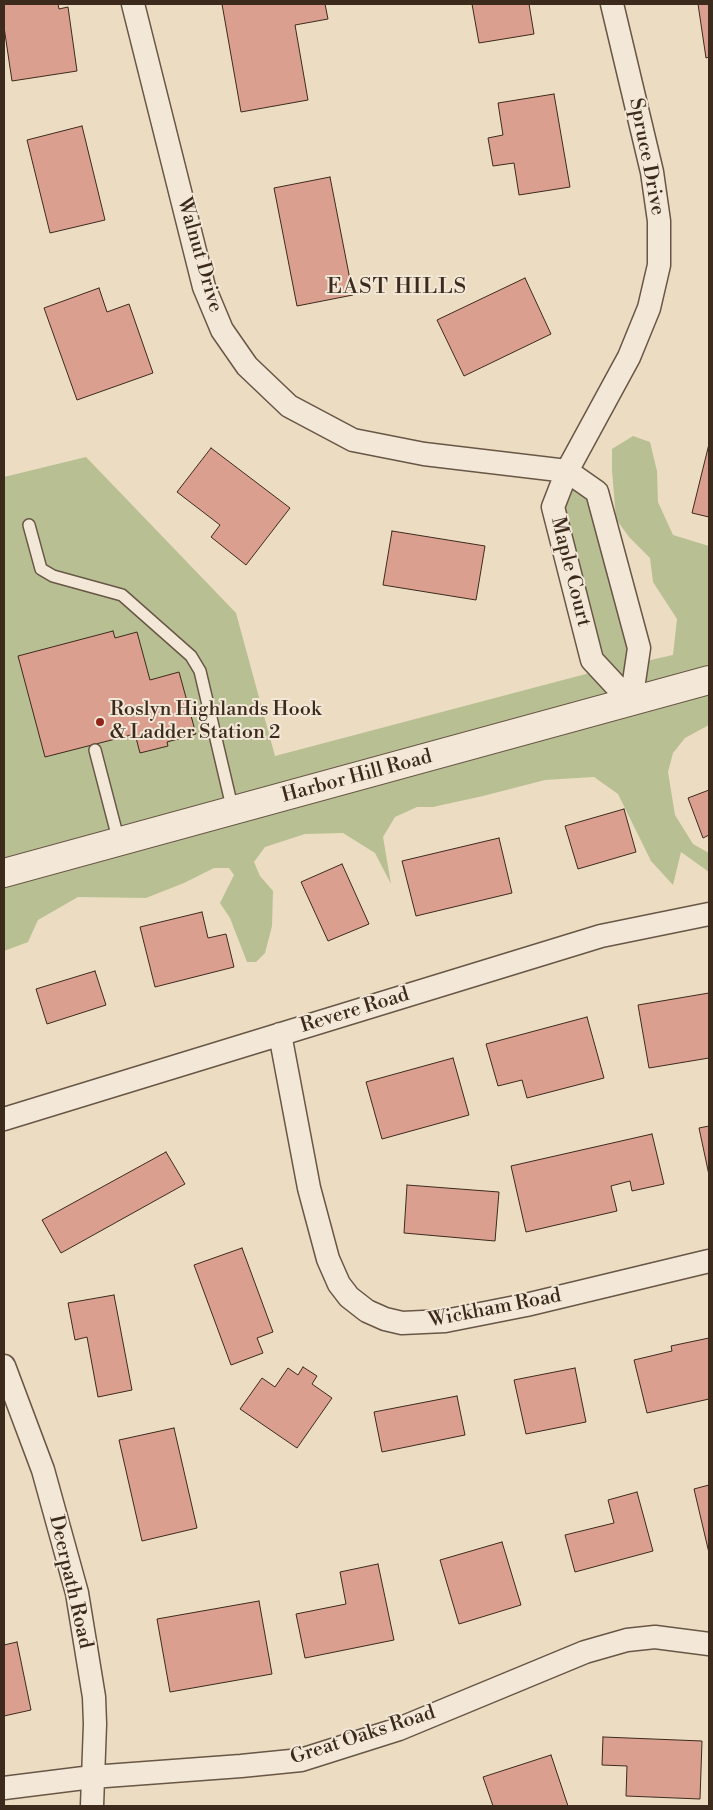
<!DOCTYPE html>
<html>
<head>
<meta charset="utf-8">
<style>
  body { margin:0 }
  #map { position:relative; width:713px; height:1810px; overflow:hidden; background:#ecdcc2; font-family:"Libre Bodoni",serif }
  canvas { display:block }
  .frame { position:absolute; inset:0; border:5px solid #3c2a1d; pointer-events:none }
</style>
</head>
<body>
<div id="map">
<canvas width="713" height="1810"></canvas>
<div class="frame"></div>
</div>
<script>
const g = document.querySelector('canvas').getContext('2d');
g.lineJoin = 'round';
function paint(path, color) {
  g.fillStyle = color;
  g.fill(path, 'evenodd');
}
function toPath(rows) {
  const path = new Path2D();
  for (const r of rows) {
    path.moveTo(r[0], r[1]);
    for (let i = 2; i < r.length; i += 2) path.lineTo(r[i], r[i + 1]);
  }
  return path;
}
function strokePath(path, color, width, dash) {
  g.strokeStyle = color;
  g.lineWidth = width;
  g.lineCap = dash ? 'butt' : 'round';
  g.setLineDash(dash || []);
  g.stroke(path);
}
function write(font, color, halo, rows, align = 'center') {
  g.font = font + ' "Libre Bodoni",serif';
  g.lineWidth = 4;
  g.setLineDash([]);
  g.textBaseline = 'middle';
  g.strokeStyle = halo;
  g.fillStyle = color;
  for (const [text, x, y, turn = 0] of rows) {
    g.save();
    g.translate(x, y);
    g.rotate((+turn || 0) * Math.PI / 180);
    g.textAlign = isNaN(turn) ? turn : align;
    if (halo) g.strokeText(text, 0, 0);
    g.fillText(text, 0, 0);
    g.restore();
  }
}
const green = toPath([
  [633,436,650,442,657,471,658,502,673,535,709,546,709,725,685,738,673,753,668,772,675,815,693,844,709,853,709,872,681,852,673,885,651,861,618,794,594,777,545,780,483,796,433,807,417,807,395,817,383,837,391,884,375,853,343,833,305,834,265,847,254,862,260,876,273,891,272,926,265,953,256,962,247,962,230,918,220,903,234,875,229,868,214,868,184,883,146,898,78,897,38,920,28,942,4,951,4,477,86,457,236,613,275,756,601,670,553,507,567,471,597,492,637,663,673,655,677,619,653,582,650,558,629,537,616,519,612,470,612,449]
]);
const building = toPath([
  [4,4,58,4,59,9,68,7,77,71,12,81,4,27,4,4],
  [222,4,325,4,328,19,295,25,308,100,241,112,222,4],
  [472,4,529,4,534,34,479,43,472,4],
  [698,4,709,4,709,57,706,58,698,4],
  [554,94,570,187,519,195,514,163,493,166,488,138,503,135,498,103,554,94],
  [82,126,105,220,50,233,27,140,82,126],
  [330,177,353,295,297,306,274,188,330,177],
  [525,278,551,334,464,376,437,320,525,278],
  [99,288,107,312,129,304,153,373,77,400,44,308,99,288],
  [709,444,709,517,692,513,709,444],
  [211,448,290,508,246,565,211,537,220,525,177,492,211,448],
  [392,531,485,546,476,600,383,585,392,531],
  [113,631,115,638,137,632,150,680,179,672,196,734,167,742,168,746,140,753,135,734,45,757,18,656,113,631],
  [709,790,709,835,703,838,688,798,709,790],
  [624,809,636,852,578,869,565,826,624,809],
  [499,838,512,893,416,916,402,861,499,838],
  [342,864,369,924,328,941,301,882,342,864],
  [202,912,208,938,226,934,234,967,155,987,140,927,202,912],
  [95,971,106,1005,47,1024,36,989,95,971],
  [709,993,709,1058,649,1068,638,1005,709,993],
  [587,1017,604,1078,527,1098,522,1080,498,1086,486,1044,587,1017],
  [453,1058,469,1115,382,1139,366,1082,453,1058],
  [709,1126,709,1175,699,1128,709,1126],
  [652,1134,664,1184,632,1191,630,1181,611,1186,617,1211,526,1232,511,1166,652,1134],
  [166,1152,185,1184,61,1253,42,1220,166,1152],
  [407,1185,499,1192,495,1241,404,1233,407,1185],
  [242,1248,273,1332,257,1338,263,1353,231,1365,194,1265,242,1248],
  [114,1295,132,1390,98,1397,87,1337,75,1340,68,1303,114,1295],
  [709,1338,709,1399,647,1413,634,1360,672,1351,671,1346,709,1338],
  [303,1367,317,1376,312,1384,332,1398,297,1448,240,1409,262,1378,275,1387,288,1368,298,1375,303,1367],
  [575,1368,586,1422,526,1434,514,1380,575,1368],
  [457,1396,465,1435,382,1452,374,1412,457,1396],
  [174,1428,197,1528,142,1541,119,1440,174,1428],
  [709,1485,709,1553,694,1489,709,1485],
  [637,1492,653,1551,575,1572,565,1535,614,1523,608,1500,637,1492],
  [502,1542,521,1605,459,1624,440,1560,502,1542],
  [378,1564,394,1640,305,1658,296,1614,346,1604,340,1572,378,1564],
  [259,1601,272,1674,170,1692,157,1619,259,1601],
  [17,1642,31,1710,4,1716,4,1645,17,1642],
  [603,1737,702,1741,700,1799,626,1796,627,1766,602,1765,603,1737],
  [551,1755,568,1806,493,1806,483,1777,551,1755]
]);
const service = toPath([
  [29,525,41,569,53,576,122,595,191,656,200,671,233,811],
  [95,750,119,842]
]);
const minor = toPath([
  [133,4,204,287,222,330,247,366,289,406,353,440,424,454,567,471,629,357,649,308,659,265,659,221,652,172,612,4],
  [567,471,597,492,639,648,631,702,592,660,553,507,567,471],
  [280,1034,309,1188,328,1259,339,1284,349,1297,367,1311,385,1319,402,1323,445,1321,526,1305,709,1261],
  [4,1119,601,936,709,914],
  [4,1366,43,1470,77,1593,94,1697,95,1724,92,1806],
  [4,1788,92,1777,241,1766,301,1760,399,1729,585,1652,627,1640,655,1637,709,1644]
]);
const tertiary = toPath([
  [4,873,709,680]
]);
const markers = [
  [100,722,5,"#8f2418"]
];
const streetNames = [
  ["Spruce Drive",646,157,79],
  ["Walnut Drive",199,255,74],
  ["Maple Court",570,572,76],
  ["Harbor Hill Road",357,777,-15],
  ["Revere Road",355,1011,-17],
  ["Wickham Road",495,1309,-11],
  ["Deerpath Road",70,1582,77],
  ["Great Oaks Road",363,1736,-18]
];
const poiNames = [
  ["Roslyn Highlands Hook",110,710],
  ["& Ladder Station 2",110,733]
];
const quarterNames = [
  ["EAST HILLS",397,288]
];
paint(green, '#b8c093');
paint(building, '#db9f8f');
strokePath(building, '#3c2a1d', 1);
strokePath(service, '#685646', 14);
strokePath(minor, '#685646', 25);
strokePath(tertiary, '#685646', 30);
strokePath(service, '#f3e8d7', 11);
strokePath(minor, '#f3e8d7', 22);
strokePath(tertiary, '#f3e8d7', 28);
for (const [x, y, r, color] of markers) {
  const dot = new Path2D();
  dot.arc(x, y, r, 0, 2 * Math.PI);
  g.fillStyle = color;
  g.fill(dot);
  strokePath(dot, '#f3e8d7', 2);
}
write('20px', '#3c2a1d', '#f3e8d7', streetNames);
write('20px', '#3c2a1d', '#f3e8d7', poiNames, 'left');
g.letterSpacing = '1px';
write('22px', '#3c2a1d', '#f3e8d7', quarterNames);
g.letterSpacing = '0px';
</script>
</body>
</html>
